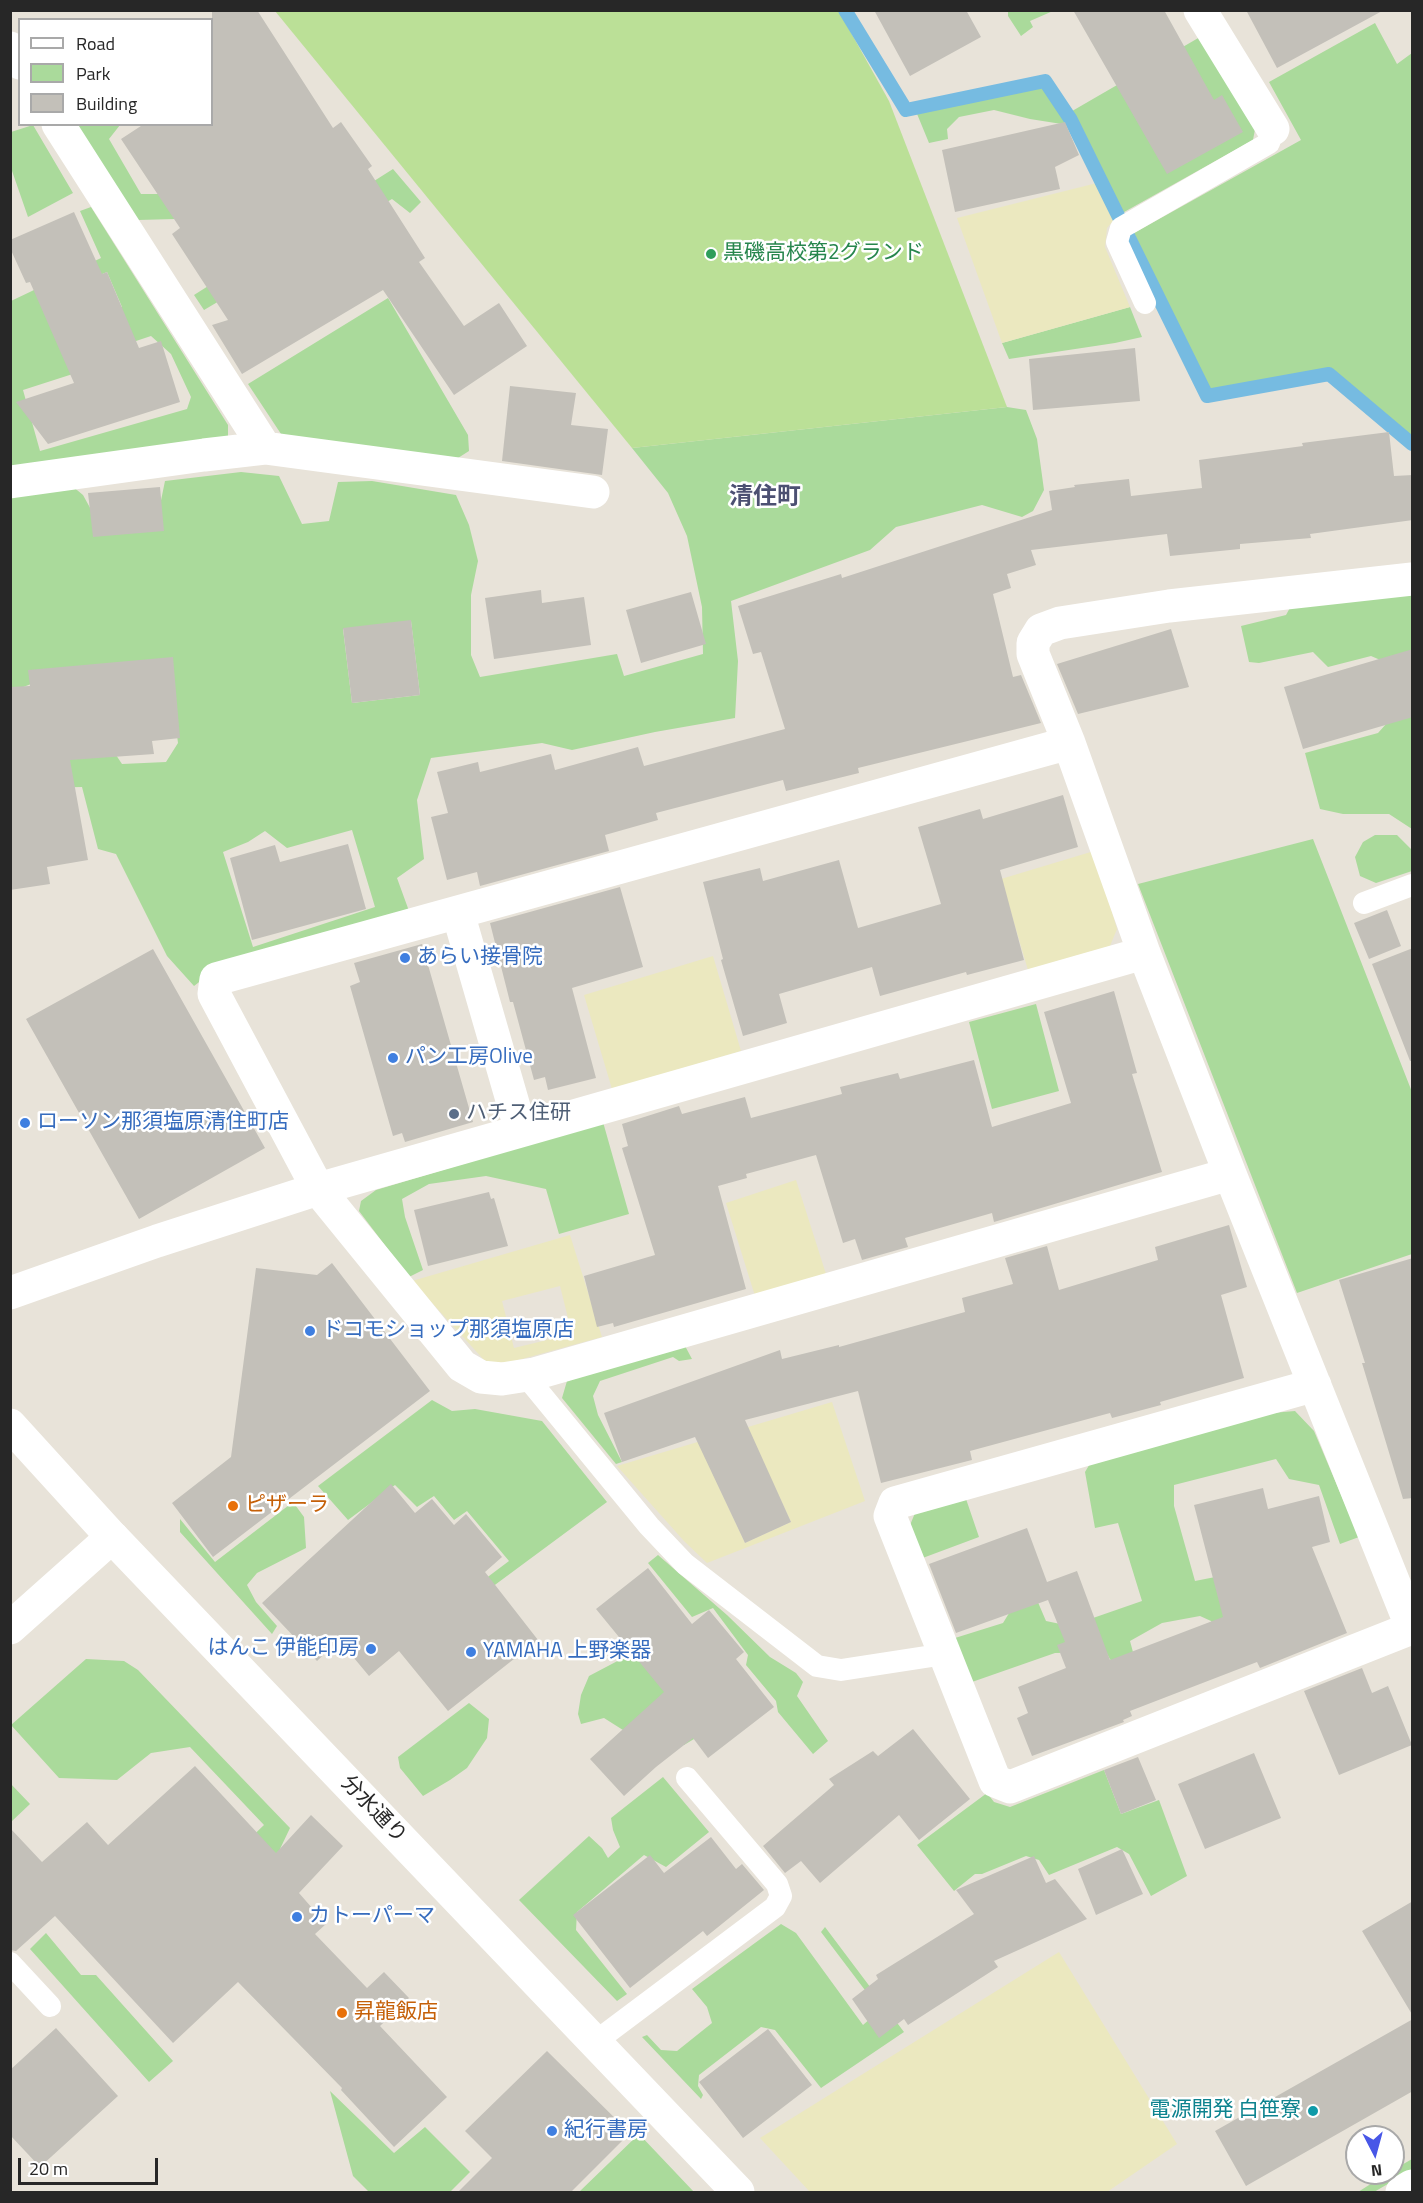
<!DOCTYPE html>
<html>
<head>
<meta charset="utf-8">
<style>
  body { margin:0 }
  #map { position:relative; width:1423px; height:2203px; overflow:hidden; background:#e8e3d9; font-family:"Titillium Web",sans-serif }
  canvas { display:block }
  .frame { position:absolute; inset:0; border:12px solid #272727; pointer-events:none }
  .legend { position:absolute; left:18px; top:18px; width:195px; height:108px; box-sizing:border-box; background:#fff; border:2px solid #a9a9a9; margin:0; padding:8px 10px; list-style:none; font-size:18px; color:#272727 }
  .legend li { display:flex; align-items:center; gap:12px; height:30px }
  .legend b { width:30px; border:2px solid #a9a9a9 }
  .north { position:absolute; left:1345px; top:2125px; width:60px; height:60px; box-sizing:border-box; background:#fff; border:2px solid #a9a9a9; border-radius:50%; rotate:174deg; font-size:16px; font-weight:700; line-height:24px; text-align:center; color:#272727 }
  .north::after { content:''; display:block; margin:auto; width:21px; height:27px; background:#4857e7; clip-path:polygon(50% 0,100% 100%,50% 72%,0 100%) }
  .scale { position:absolute; left:18px; top:2158px; width:140px; height:27px; box-sizing:border-box; border:3px solid #272727; border-top:0; padding-left:8px; font-size:18px; line-height:21px; white-space:nowrap; color:#272727; -webkit-text-stroke:4px #fff; paint-order:stroke }
</style>
</head>
<body>
<div id="map">
<canvas width="1423" height="2203"></canvas>
<div class="frame"></div>
<ul class="legend">
<li><b style="height:8px;background:#fff"></b>Road</li>
<li><b style="height:16px;background:#aada9b"></b>Park</li>
<li><b style="height:16px;background:#c3c0b9"></b>Building</li>
</ul>
<div class="north">N</div>
<div class="scale">20 m</div>
</div>
<script>
const g = document.querySelector('canvas').getContext('2d');
g.lineJoin = 'round';
function paint(path, color) {
  g.fillStyle = color;
  g.fill(path, 'evenodd');
}
function toPath(rows) {
  const path = new Path2D();
  for (const r of rows) {
    path.moveTo(r[0], r[1]);
    for (let i = 2; i < r.length; i += 2) path.lineTo(r[i], r[i + 1]);
  }
  return path;
}
function strokePath(path, color, width, dash) {
  g.strokeStyle = color;
  g.lineWidth = width;
  g.lineCap = dash ? 'butt' : 'round';
  g.setLineDash(dash || []);
  g.stroke(path);
}
function write(font, color, halo, rows, align = 'center') {
  g.font = font + ' "Titillium Web","Noto Sans JP",sans-serif';
  g.lineWidth = 5;
  g.setLineDash([]);
  g.textBaseline = 'middle';
  g.strokeStyle = halo;
  g.fillStyle = color;
  for (const [text, x, y, turn = 0] of rows) {
    g.save();
    g.translate(x, y);
    g.rotate((+turn || 0) * Math.PI / 180);
    g.textAlign = isNaN(turn) ? turn : align;
    if (halo) g.strokeText(text, 0, 0);
    g.fillText(text, 0, 0);
    g.restore();
  }
}
const green = toPath([
  [1008,11,1008,10,1053,11,1030,21,1033,27,1021,36,1008,16],
  [1375,23,1397,64,1412,53,1412,444,1329,374,1207,396,1134,233,1301,140,1269,82],
  [1200,37,1256,124,1253,140,1117,216,1097,183,1068,125,1030,119,994,110,959,117,947,129,948,139,929,143,915,109,1045,81,1067,114],
  [302,107,175,219,138,220,76,125,120,125,109,139,141,194,158,194],
  [33,125,73,193,28,217,11,168,11,132],
  [393,169,421,202,410,213,392,199,204,310,194,295],
  [91,207,228,425,228,440,48,466,83,495,100,526,157,520,165,481,241,472,279,476,302,524,329,521,338,482,372,481,456,495,469,525,478,561,471,595,471,655,480,677,617,654,624,676,703,654,702,607,687,536,668,493,632,448,1007,407,1026,410,1037,439,1044,490,1033,511,1022,517,982,505,896,527,870,550,731,601,738,661,735,718,655,732,572,750,542,743,431,758,417,800,424,859,397,878,409,911,207,976,194,986,167,956,116,854,98,849,82,787,36,788,17,761,116,755,122,764,166,762,178,743,169,672,41,680,11,692,11,301,101,258,80,211],
  [107,272,122,307,39,301],
  [151,336,171,354,191,397,187,409,40,451,23,390,110,362,127,344],
  [411,621,420,695,352,703,343,629],
  [352,830,375,907,253,947,223,852,248,842,265,831,287,848],
  [388,298,468,435,469,451,458,458,283,437,248,384],
  [1130,307,1142,337,1115,343,1009,359,1002,343],
  [1412,590,1412,829,1389,814,1343,814,1320,809,1305,753,1378,733,1387,723,1385,662,1371,656,1328,667,1313,652,1259,663,1249,662,1241,626,1286,615,1292,604],
  [1375,835,1397,835,1412,850,1412,871,1376,883,1360,876,1355,857,1363,842],
  [1313,839,1412,1092,1412,1254,1297,1293,1138,884],
  [1036,1004,1059,1091,992,1109,969,1022],
  [603,1122,629,1214,559,1234,546,1189,486,1176,429,1184,402,1199,405,1217,423,1270,409,1277,359,1211,361,1201,376,1190],
  [684,1344,692,1359,679,1361,673,1357,600,1381,593,1396,598,1415,622,1462,616,1464,562,1398,567,1381],
  [432,1400,452,1411,475,1409,542,1421,607,1502,461,1610,453,1603,509,1561,467,1511,454,1520,434,1496,417,1507,395,1485,348,1520,318,1486],
  [1295,1411,1314,1431,1359,1537,1340,1544,1319,1485,1289,1479,1276,1459,1174,1485,1174,1506,1195,1581,1281,1564,1219,1638,1211,1621,1200,1616,1162,1623,1130,1641,1141,1682,1125,1686,1106,1652,1055,1653,972,1682,955,1638,1003,1623,1011,1610,1037,1600,1046,1621,1070,1626,1142,1601,1118,1523,1095,1528,1085,1472,1091,1462,1272,1413],
  [965,1496,979,1537,920,1559,908,1530,915,1513],
  [293,1502,304,1517,306,1548,257,1573,247,1585,256,1602,277,1626,272,1634,180,1532,180,1519,215,1562],
  [658,1555,727,1615,770,1657,796,1673,803,1682,797,1696,828,1741,813,1754,778,1712,776,1701,746,1665,748,1655,713,1608,692,1617,648,1563],
  [678,1628,694,1739,684,1745,634,1737,604,1718,581,1724,578,1714,581,1695,589,1676,627,1656,639,1659],
  [86,1659,124,1661,138,1670,290,1828,280,1849,299,1870,145,1940,264,1825,190,1747,151,1753,117,1780,59,1778,11,1725],
  [469,1703,489,1719,487,1738,467,1768,450,1780,423,1796,400,1768,398,1757],
  [1104,1770,1121,1814,1159,1800,1187,1876,1151,1896,1129,1854,1117,1847,1049,1875,1039,1860,1026,1856,982,1874,975,1874,954,1891,917,1845,987,1793,994,1802,1010,1807],
  [663,1777,709,1832,666,1867,644,1855,577,1912,576,1930,627,1994,617,2001,519,1900,589,1836,602,1848,608,1858,620,1847,613,1830,611,1818],
  [10,1783,30,1804,11,1822,10,1822],
  [781,1924,796,1933,863,2025,880,2010,821,1932,825,1927,904,2032,821,2088,775,2030,761,2027,699,2075,698,2086,703,2095,701,2099,642,2037,647,2035,661,2050,677,2051,712,2023,707,2007,692,1989],
  [46,1933,81,1975,96,1975,173,2061,149,2082,30,1949],
  [330,2091,394,2153,425,2127,470,2172,450,2192,369,2192,353,2176],
  [639,2134,694,2192,579,2192],
  [1412,2159,1412,2170,1374,2192,1358,2192,1388,2173,1393,2173,1393,2170]
]);
const sand = toPath([
  [1097,183,1117,216,1107,228,1105,247,1130,307,1002,343,957,218],
  [1094,851,1117,929,1110,946,1028,970,1001,879],
  [713,956,741,1051,612,1089,584,995],
  [796,1180,826,1274,755,1296,726,1203],
  [570,1235,602,1337,500,1365,484,1360,412,1281],
  [560,1286,572,1334,514,1348,502,1301],
  [832,1402,865,1501,707,1563,684,1541,617,1466],
  [765,1466,791,1522,745,1543,719,1487],
  [1059,1952,1177,2144,1107,2192,810,2192,760,2138]
]);
const pitch = toPath([
  [275,11,839,11,889,101,1007,407,632,448]
]);
const stream = toPath([
  [845,10,906,110,1045,81,1071,120,1207,396,1329,374,1412,444]
]);
const building = toPath([
  [212,10,257,10,333,128,341,122,372,166,368,169,425,258,419,262,464,326,499,303,527,346,454,395,383,290,242,374,212,325,228,320,172,234,180,228,121,139,144,124,212,124],
  [874,10,966,10,981,37,910,76],
  [1073,10,1164,10,1214,100,1222,95,1243,132,1167,174],
  [1246,10,1384,10,1277,68],
  [1065,122,1079,155,1055,167,1060,189,955,212,942,150],
  [74,212,102,274,107,272,139,348,161,341,180,402,48,444,16,402,74,383,30,282,26,283,10,248,10,240],
  [1135,348,1140,401,1033,410,1029,359],
  [510,386,576,393,571,425,608,429,602,475,502,461],
  [1389,432,1394,476,1413,475,1413,520,1310,534,1311,538,1240,544,1240,549,1170,556,1167,534,1031,550,1036,565,1007,574,1011,588,993,594,1013,677,1021,675,1041,723,858,768,859,773,786,791,783,780,656,813,658,820,605,835,609,851,480,886,477,872,447,880,431,817,448,813,437,772,478,762,480,772,551,754,555,770,638,747,644,766,785,729,761,652,753,654,738,606,841,574,842,578,1052,510,1049,491,1075,487,1074,485,1129,479,1131,496,1202,488,1199,460,1303,446,1302,443],
  [160,487,164,531,93,537,88,493],
  [541,590,542,603,584,597,591,645,494,659,485,598],
  [691,592,706,644,641,663,626,610],
  [411,620,420,695,352,703,343,628],
  [1171,629,1189,687,1078,714,1057,664],
  [1413,649,1413,717,1303,749,1284,687],
  [173,657,180,738,152,741,154,754,70,760,88,860,47,867,50,884,10,890,10,687,30,686,28,670],
  [1063,795,1078,847,1000,870,1024,960,967,975,966,972,880,996,872,967,779,994,787,1023,743,1036,721,960,723,959,703,882,760,868,763,881,839,860,858,928,941,904,918,827,980,809,983,819],
  [348,844,366,909,252,940,230,858,275,845,280,862],
  [620,887,643,967,572,988,596,1078,548,1090,545,1077,534,1080,513,1002,510,1002,490,923],
  [1387,910,1401,946,1369,959,1354,923],
  [422,944,473,1122,405,1142,402,1133,393,1136,350,986,360,982,354,963],
  [1413,948,1413,1061,1410,1061,1372,964],
  [153,949,265,1148,139,1219,26,1019],
  [1114,991,1137,1073,1132,1074,1162,1172,994,1222,992,1213,905,1238,908,1247,862,1260,855,1239,843,1243,816,1155,746,1174,747,1178,718,1186,746,1289,614,1327,613,1323,597,1327,584,1276,655,1255,622,1148,628,1146,622,1124,679,1106,682,1114,745,1097,751,1118,842,1094,840,1087,898,1073,900,1079,974,1060,992,1127,1071,1103,1044,1012],
  [489,1192,491,1199,494,1198,508,1246,428,1266,414,1210],
  [1229,1225,1247,1287,1221,1295,1244,1378,1160,1402,1161,1405,1112,1418,1110,1413,970,1451,972,1460,881,1483,858,1391,745,1420,791,1522,745,1543,695,1437,622,1462,604,1413,780,1350,782,1359,839,1345,839,1347,965,1312,962,1298,1013,1284,1005,1258,1047,1246,1059,1290,1158,1260,1155,1247],
  [1413,1258,1413,1498,1403,1499,1362,1363,1365,1363,1339,1280],
  [332,1263,430,1391,213,1557,172,1503,231,1457,256,1268,317,1275],
  [391,1484,415,1513,432,1499,454,1525,466,1514,502,1557,485,1572,538,1640,448,1711,399,1651,369,1676,339,1640,317,1661,262,1603],
  [1263,1488,1268,1509,1319,1496,1330,1542,1312,1547,1347,1633,1260,1668,1257,1662,1130,1711,1132,1716,1123,1720,1124,1722,1032,1756,1017,1718,1028,1713,1018,1687,1066,1668,1057,1645,1065,1642,1048,1600,956,1633,929,1564,1027,1528,1047,1582,1077,1571,1110,1660,1223,1617,1194,1505],
  [648,1568,692,1624,709,1610,744,1652,736,1659,774,1707,708,1758,693,1738,656,1767,624,1796,590,1759,664,1692,596,1609],
  [1362,1668,1372,1693,1388,1686,1412,1745,1339,1775,1304,1691],
  [913,1729,970,1799,919,1840,899,1815,820,1883,801,1861,785,1873,763,1846,834,1785,829,1779,873,1751,878,1756],
  [1254,1753,1281,1818,1205,1849,1178,1784],
  [1138,1757,1156,1800,1121,1814,1104,1770],
  [195,1766,276,1853,311,1815,343,1846,299,1893,326,1924,315,1934,367,1988,384,1972,409,1998,380,2026,447,2097,394,2147,341,2090,342,2088,238,1982,173,2043,55,1916,16,1951,10,1950,10,1828,42,1862,87,1822,108,1845],
  [711,1837,736,1869,742,1864,764,1890,707,1936,703,1931,630,1988,573,1915,650,1855,664,1873],
  [1122,1849,1143,1894,1096,1915,1078,1869],
  [1034,1856,1046,1883,1055,1879,1087,1919,994,1961,998,1967,908,2025,904,2019,879,2038,852,1999,878,1979,876,1975,974,1914,956,1890],
  [1413,1901,1413,2016,1362,1931],
  [1413,2019,1413,2091,1246,2186,1215,2131],
  [56,2028,118,2096,40,2167,10,2135,10,2070],
  [768,2029,812,2085,743,2138,699,2082],
  [547,2051,630,2133,570,2193,457,2193,492,2158,465,2131]
]);
const service = toPath([
  [1145,303,1117,242,1121,228,1269,143,1273,129],
  [1364,903,1412,885],
  [525,1375,649,1526,685,1564,817,1666,841,1670,945,1654],
  [10,1963,50,2006],
  [595,2042,775,1907,781,1896,777,1884,687,1778]
]);
const minor = toPath([
  [1200,10,1273,129],
  [10,48,20,63],
  [265,448,593,492],
  [10,482,204,455,265,448,58,124],
  [1412,579,1169,606,1060,623,1041,630,1033,643,1033,654,1069,743,1144,953,1230,1174,1412,1628],
  [1069,743,216,979,214,994,318,1189,462,1366,481,1377,502,1379,534,1374,1230,1174],
  [458,913,521,1131],
  [10,1293,157,1241,318,1189,1144,953],
  [1315,1385,895,1503,890,1516,995,1781,1010,1787,1412,1628],
  [10,1628,112,1537],
  [1402,2192,1412,2186]
]);
const tertiary = toPath([
  [10,1425,112,1537,738,2192]
]);
const markers = [
  [711,254,6,"#2e9e5b"],
  [405,958,6,"#3f7fe0"],
  [393,1058,6,"#3f7fe0"],
  [454,1114,6,"#5c6f8a"],
  [25,1123,6,"#3f7fe0"],
  [310,1331,6,"#3f7fe0"],
  [233,1506,6,"#e8710a"],
  [371,1649,6,"#3f7fe0"],
  [471,1652,6,"#3f7fe0"],
  [297,1917,6,"#3f7fe0"],
  [342,2013,6,"#e8710a"],
  [1313,2111,6,"#0f9aa8"],
  [552,2131,6,"#3f7fe0"]
];
const leisureNames = [
  ["黒磯高校第2グランド",723,254]
];
const shopNames = [
  ["あらい接骨院",417,958],
  ["パン工房Olive",405,1058],
  ["ローソン那須塩原清住町店",37,1123],
  ["ドコモショップ那須塩原店",322,1331],
  ["はんこ 伊能印房",359,1649,"right"],
  ["YAMAHA 上野楽器",483,1652],
  ["カトーパーマ",309,1917],
  ["紀行書房",564,2131]
];
const serviceNames = [
  ["ハチス住研",466,1114]
];
const foodNames = [
  ["ピザーラ",245,1506],
  ["昇龍飯店",354,2013]
];
const streetNames = [
  ["分水通り",373,1810,46]
];
const cultureNames = [
  ["電源開発 白笹寮",1301,2111]
];
const quarterNames = [
  ["清住町",765,498]
];
paint(green, '#aada9b');
paint(sand, '#ebe8bf');
paint(pitch, '#bbe097');
strokePath(stream, '#76bbe1', 14);
paint(building, '#c3c0b9');
strokePath(service, '#fff', 22);
strokePath(minor, '#fff', 33);
strokePath(tertiary, '#fff', 33);
for (const [x, y, r, color] of markers) {
  const dot = new Path2D();
  dot.arc(x, y, r, 0, 2 * Math.PI);
  g.fillStyle = color;
  g.fill(dot);
  strokePath(dot, '#fff', 2);
}
write('21px', '#27864d', '#fff', leisureNames, 'left');
write('21px', '#366cbe', '#fff', shopNames, 'left');
write('21px', '#4e5e75', '#fff', serviceNames, 'left');
write('21px', '#c56008', '#fff', foodNames, 'left');
write('21px', '#272727', '#fff', streetNames);
write('21px', '#0d838f', '#fff', cultureNames, 'right');
write('bold 24px', '#4c5072', '#fff', quarterNames);
</script>
</body>
</html>
